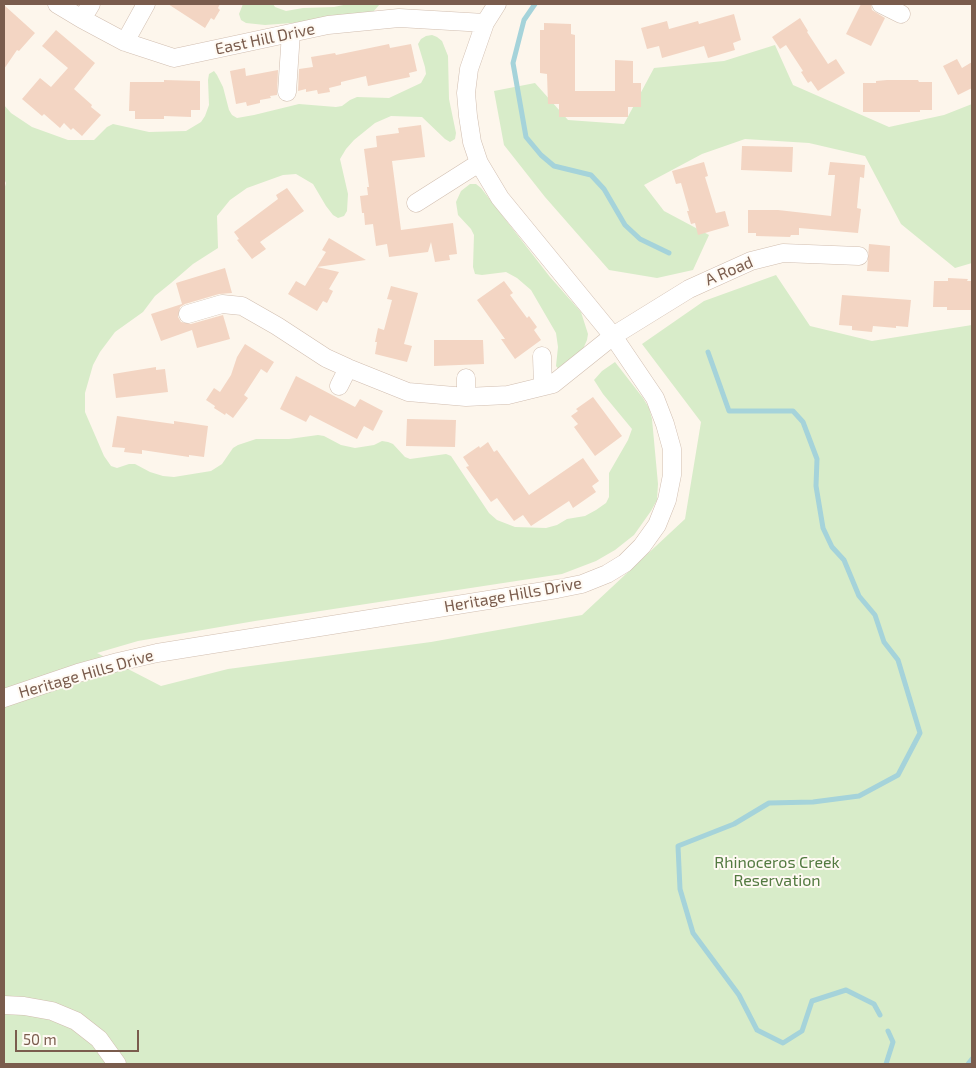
<!DOCTYPE html>
<html>
<head>
<meta charset="utf-8">
<style>
  body { margin:0 }
  #map { position:relative; width:976px; height:1068px; overflow:hidden; background:#fdf6ec; font-family:"Exo 2",sans-serif }
  canvas { display:block }
  .frame { position:absolute; inset:0; border:5px solid #7a5c4d; pointer-events:none }
  .scale { position:absolute; left:15px; top:1030px; width:124px; height:22px; box-sizing:border-box; border:2px solid #7a5c4d; border-top:0; padding-left:6px; font-size:15px; line-height:18px; white-space:nowrap; color:#7a5c4d; -webkit-text-stroke:4px #fffaf3; paint-order:stroke }
</style>
</head>
<body>
<div id="map">
<canvas width="976" height="1068"></canvas>
<div class="frame"></div>
<div class="scale">50 m</div>
</div>
<script>
const g = document.querySelector('canvas').getContext('2d');
g.lineJoin = 'round';
function paint(path, color) {
  g.fillStyle = color;
  g.fill(path, 'evenodd');
}
function toPath(rows) {
  const path = new Path2D();
  for (const r of rows) {
    path.moveTo(r[0], r[1]);
    for (let i = 2; i < r.length; i += 2) path.lineTo(r[i], r[i + 1]);
  }
  return path;
}
function strokePath(path, color, width, dash) {
  g.strokeStyle = color;
  g.lineWidth = width;
  g.lineCap = dash ? 'butt' : 'round';
  g.setLineDash(dash || []);
  g.stroke(path);
}
function write(font, color, halo, rows, align = 'center') {
  g.font = font + ' "Exo 2",sans-serif';
  g.lineWidth = 4;
  g.setLineDash([]);
  g.textBaseline = 'middle';
  g.strokeStyle = halo;
  g.fillStyle = color;
  for (const [text, x, y, turn = 0] of rows) {
    g.save();
    g.translate(x, y);
    g.rotate((+turn || 0) * Math.PI / 180);
    g.textAlign = isNaN(turn) ? turn : align;
    if (halo) g.strokeText(text, 0, 0);
    g.fillText(text, 0, 0);
    g.restore();
  }
}
const green = toPath([
  [243,4,273,4,275,7,286,11,303,8,334,7,348,4,380,4,373,12,332,20,265,25,246,23,241,20,239,14],
  [432,35,437,37,442,41,448,56,449,99,456,133,455,139,450,142,445,139,422,117,391,116,375,123,354,140,346,149,340,159,348,194,347,211,344,216,338,218,333,215,326,206,313,184,296,174,283,175,247,188,230,200,217,216,218,248,193,264,171,283,155,296,143,312,115,332,100,352,93,365,85,393,85,412,104,456,111,466,117,468,129,464,135,464,150,472,163,476,174,477,211,471,222,464,233,448,238,445,256,439,289,439,318,435,324,436,341,445,355,448,374,445,382,441,388,442,393,444,405,457,410,459,446,454,451,456,489,513,497,520,515,527,546,528,557,525,567,519,585,516,596,510,606,503,609,497,609,473,628,440,632,429,603,394,594,380,602,371,615,362,643,398,649,408,652,419,658,484,657,500,651,511,634,535,615,550,596,561,562,574,255,621,138,641,97,653,161,686,228,669,431,642,582,615,685,519,701,422,642,344,704,301,776,275,810,326,872,341,972,325,972,1064,4,1064,4,190,6,183,4,179,4,105,11,113,32,127,68,140,94,140,107,127,113,124,149,132,186,131,201,122,205,116,209,105,208,80,209,74,214,71,217,75,223,87,229,110,232,115,237,118,254,115,299,104,336,107,342,106,350,100,357,97,389,98,421,83,426,74,425,67,418,44,421,39,426,36],
  [775,45,793,85,889,127,944,115,972,104,972,263,955,268,901,224,865,156,809,143,745,139,702,154,644,185,664,211,709,235,693,270,657,278,609,270,545,197,504,145,494,91,535,83,568,120,624,124,654,68,724,61],
  [470,184,476,184,481,188,550,277,581,312,588,334,587,340,579,358,560,371,556,366,558,347,556,333,531,290,517,278,506,272,482,275,475,274,473,267,474,235,471,229,458,215,456,202,461,191]
]);
const stream = toPath([
  [535,4,524,20,513,63,526,137,541,155,554,166,591,175,604,189,625,225,640,239,669,253],
  [708,352,729,411,793,411,803,422,817,459,816,486,823,528,832,547,844,560,859,596,875,615,884,642,898,660,920,733,898,775,859,796,813,802,769,803,734,824,678,846,680,889,693,933,739,995,757,1030,783,1043,802,1031,812,1001,846,990,874,1004,880,1015],
  [886,1064,893,1042,888,1031],
  [968,1064,972,1059]
]);
const building = toPath([
  [168,4,220,4,218,8,220,10,214,20,211,18,205,28],
  [861,4,871,4,872,10,885,18,871,46,846,34],
  [4,5,35,33,19,51,17,50,4,69],
  [734,14,741,40,733,43,735,50,708,58,704,46,662,58,659,46,647,49,641,28,667,21,669,29,698,21,699,24],
  [800,18,808,31,807,32,828,64,836,59,845,73,818,91,811,81,808,83,801,72,803,71,786,45,780,49,772,37],
  [544,23,571,24,571,34,575,35,575,91,615,91,615,60,633,61,633,83,641,83,641,107,628,107,628,117,559,117,559,104,548,104,547,74,540,73,540,30,544,30],
  [56,30,95,63,74,89,92,105,91,107,101,115,82,136,73,128,71,130,64,123,60,128,44,114,42,116,22,99,40,78,51,87,68,68,42,46],
  [389,44,390,48,411,44,417,71,409,73,410,77,368,86,366,76,341,82,341,85,329,88,330,92,318,94,317,90,306,92,306,89,298,91,299,69,313,67,311,57,335,53,336,55],
  [957,59,962,68,972,62,972,88,958,95,943,66],
  [245,68,246,76,278,70,277,95,270,96,271,98,260,100,260,103,247,106,246,102,236,104,230,71],
  [164,80,200,81,200,110,191,110,191,117,164,116,164,119,135,119,135,111,129,111,130,82,164,82],
  [887,80,918,80,919,82,932,82,932,110,920,110,920,112,863,112,863,83,876,83,876,81],
  [421,125,425,157,392,161,401,230,453,223,457,254,449,255,450,260,435,262,431,242,428,252,389,257,387,244,376,246,373,224,365,225,364,213,362,213,360,196,368,195,367,187,369,187,364,149,377,147,376,136,399,133,398,128],
  [742,146,793,147,792,172,741,170],
  [704,162,708,176,705,177,716,213,725,211,729,226,698,235,695,223,691,224,687,211,689,211,681,183,676,184,672,171],
  [830,162,865,165,864,178,860,177,857,208,861,209,858,233,799,228,799,235,791,235,790,237,756,236,756,233,748,233,748,210,778,210,831,216,835,175,828,175],
  [287,188,304,211,260,242,266,249,252,259,237,240,239,239,234,232,278,199,276,195],
  [329,238,366,260,317,267,339,272,329,289,333,291,327,303,323,301,317,311,288,294,296,281,305,286,326,252,322,250],
  [869,244,890,246,889,272,867,271],
  [225,268,232,293,219,294,185,304,180,307,178,317,181,322,191,324,223,315,230,339,197,348,192,330,161,341,151,314,182,304,176,283],
  [948,278,968,279,967,281,972,281,972,310,947,310,947,307,933,307,934,281,948,281],
  [504,281,513,293,510,295,527,318,529,316,537,327,534,330,541,340,515,359,501,339,505,339,477,300],
  [391,286,418,293,404,344,412,346,407,362,375,354,377,342,375,342,378,328,384,330,392,300,387,299],
  [842,295,911,300,908,327,896,326,896,328,873,326,872,332,852,330,852,326,839,325],
  [434,340,483,340,484,364,434,366],
  [245,344,274,362,267,373,261,369,244,395,248,398,233,418,226,413,225,415,214,408,215,406,206,400,214,388,220,392,231,375,237,357],
  [156,367,156,370,165,369,168,392,116,398,113,374],
  [296,376,355,407,360,399,383,411,373,431,364,426,357,439,310,415,306,422,280,409],
  [593,397,622,436,595,456,574,427,578,424,571,416,578,411,576,409],
  [117,416,174,424,174,421,208,426,204,457,189,455,189,457,142,450,142,454,124,452,125,448,112,447],
  [407,419,456,420,455,447,406,446],
  [488,442,494,452,497,450,529,495,583,458,599,481,592,486,596,492,573,508,569,501,531,526,523,515,514,521,497,498,491,502,466,467,469,466,463,457,479,446,480,448]
]);
const minor = toPath([
  [57,4,82,19,125,42,174,58,328,25,399,18,485,23],
  [881,4,901,14],
  [82,19,91,4],
  [125,42,146,4],
  [287,92,291,33],
  [416,203,479,163],
  [188,314,222,304,242,306,277,326,326,358,348,368,408,392,466,397,508,395,553,384,613,336,689,289,751,261,783,253,859,256],
  [542,356,543,386],
  [466,378,466,397],
  [339,386,348,368],
  [4,698,78,673,118,662,157,653,557,589,582,584,607,574,625,563,642,546,657,525,667,500,672,475,672,449,665,424,655,398,613,336,500,198,479,163,472,142,468,116,466,93,469,69,485,23,497,4],
  [4,1005,24,1006,52,1011,76,1021,99,1039,117,1064]
]);
const streetNames = [
  ["East Hill Drive",265,39,-12],
  ["A Road",729,271,-23],
  ["Heritage Hills Drive",513,595,-10],
  ["Heritage Hills Drive",86,674,-16]
];
const parkNames = [
  ["Rhinoceros Creek",777,863],
  ["Reservation",777,881]
];
paint(green, '#d8ecc9');
strokePath(stream, '#a5d3da', 5);
paint(building, '#f3d5c3');
strokePath(minor, '#d1beb0', 19);
strokePath(minor, '#fff', 18);
write('16px', '#7a5c4d', '#fffaf3', streetNames);
write('16px', '#537a41', '#fffaf3', parkNames);
</script>
</body>
</html>
